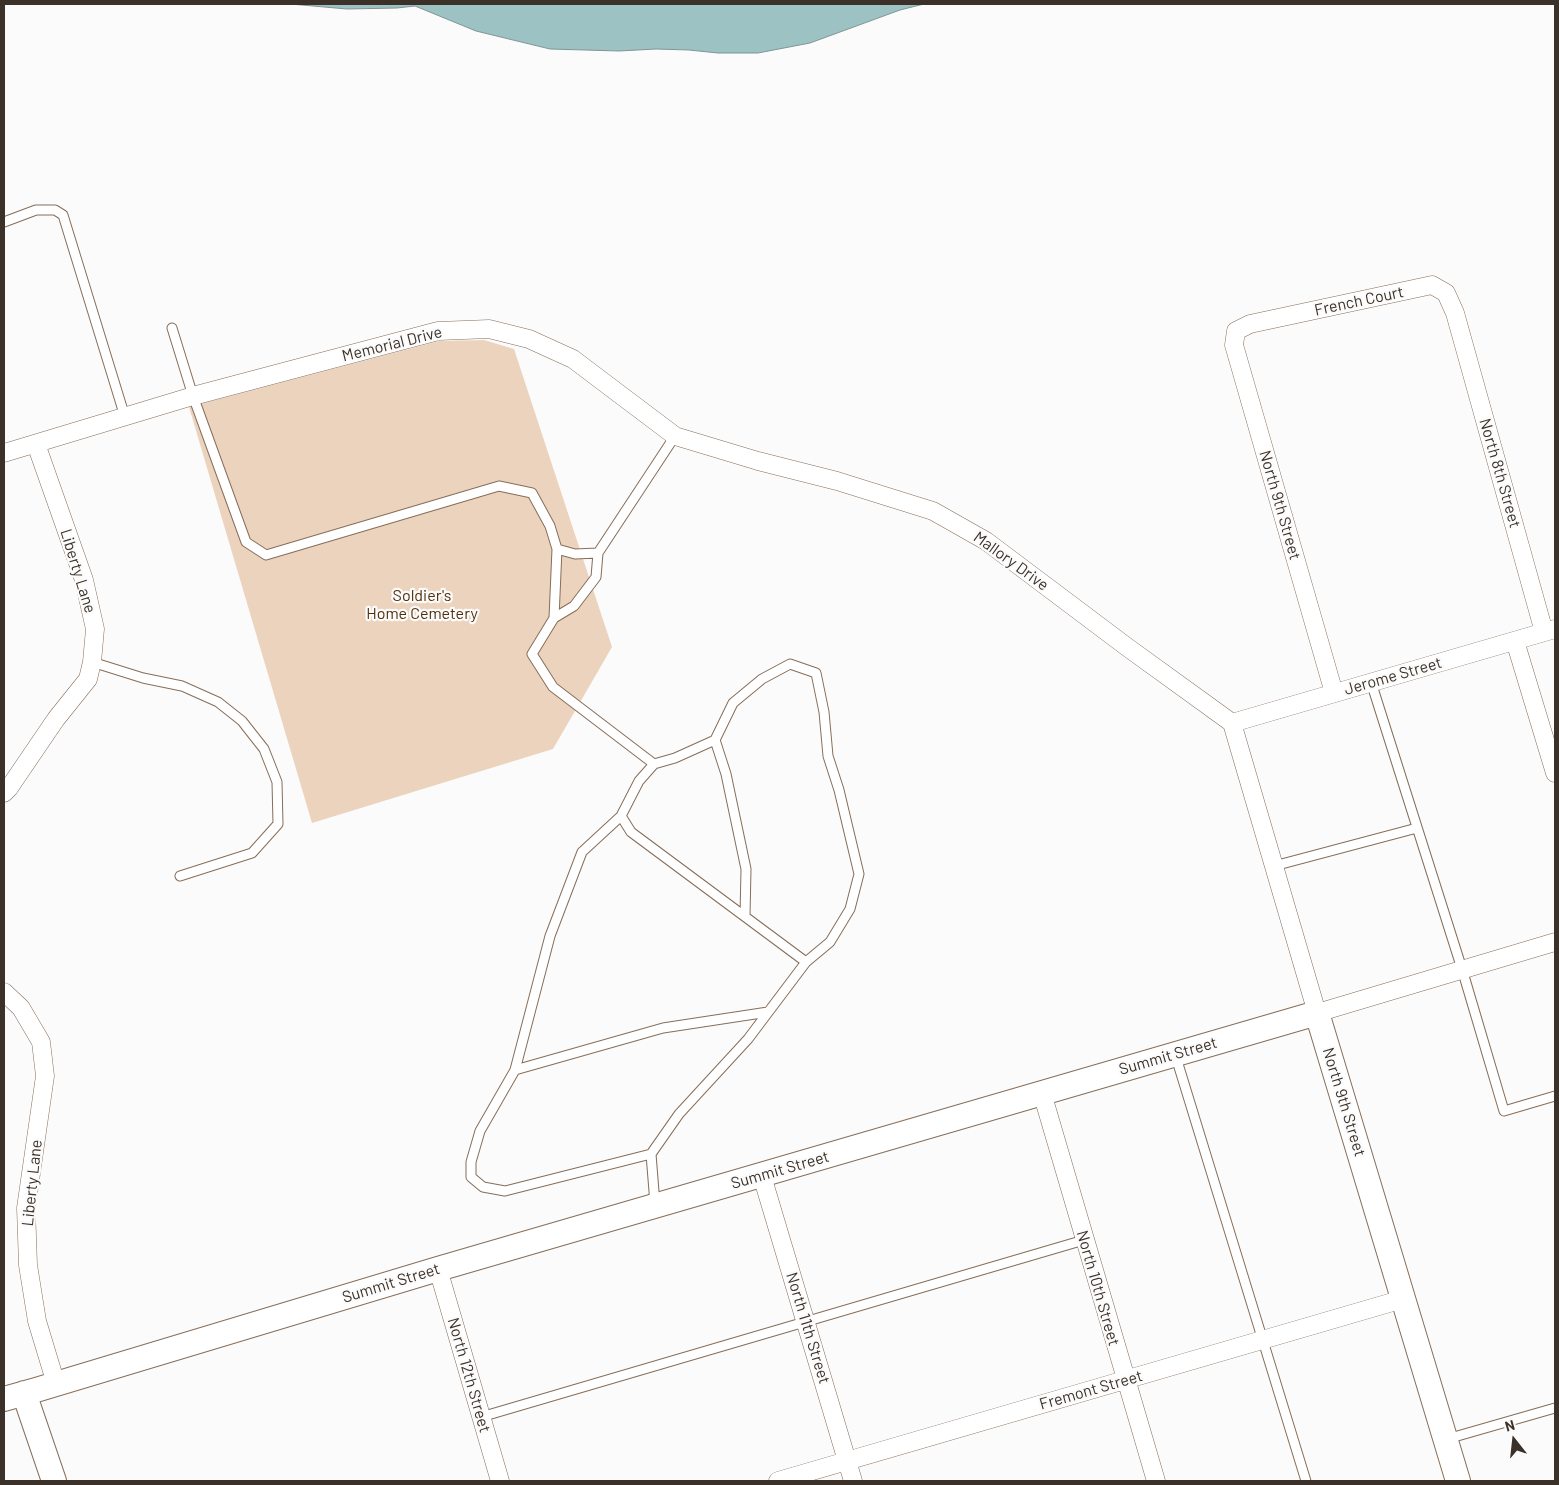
<!DOCTYPE html>
<html>
<head>
<meta charset="utf-8">
<style>
  body { margin:0 }
  #map { position:relative; width:1559px; height:1485px; overflow:hidden; background:#fbfbfb; font-family:Barlow,sans-serif }
  canvas { display:block }
  .frame { position:absolute; inset:0; border:5px solid #3b3128; pointer-events:none }
  .north { position:absolute; left:1489px; top:1415px; width:50px; height:50px; -webkit-text-stroke:4px #fbfbfb; paint-order:stroke; rotate:344deg; font-size:14px; font-weight:700; line-height:20px; text-align:center; color:#3b3128 }
  .north::after { content:''; display:block; margin:auto; width:18px; height:22px; background:#3b3128; clip-path:polygon(50% 0,100% 100%,50% 72%,0 100%) }
</style>
</head>
<body>
<div id="map">
<canvas width="1559" height="1485"></canvas>
<div class="frame"></div>
<div class="north">N</div>
</div>
<script>
const g = document.querySelector('canvas').getContext('2d');
g.lineJoin = 'round';
function paint(path, color) {
  g.fillStyle = color;
  g.fill(path, 'evenodd');
}
function toPath(rows) {
  const path = new Path2D();
  for (const r of rows) {
    path.moveTo(r[0], r[1]);
    for (let i = 2; i < r.length; i += 2) path.lineTo(r[i], r[i + 1]);
  }
  return path;
}
function strokePath(path, color, width, dash) {
  g.strokeStyle = color;
  g.lineWidth = width;
  g.lineCap = dash ? 'butt' : 'round';
  g.setLineDash(dash || []);
  g.stroke(path);
}
function write(font, color, halo, rows, align = 'center') {
  g.font = font + ' Barlow,sans-serif';
  g.lineWidth = 4.5;
  g.setLineDash([]);
  g.textBaseline = 'middle';
  g.strokeStyle = halo;
  g.fillStyle = color;
  for (const [text, x, y, turn = 0] of rows) {
    g.save();
    g.translate(x, y);
    g.rotate((+turn || 0) * Math.PI / 180);
    g.textAlign = isNaN(turn) ? turn : align;
    if (halo) g.strokeText(text, 0, 0);
    g.fillText(text, 0, 0);
    g.restore();
  }
}
const green = toPath([
  [484,340,514,349,612,647,553,749,312,823,189,407,439,341]
]);
const water = toPath([
  [290,4,924,4,900,10,810,43,758,53,718,53,689,50,656,49,619,51,550,49,476,31,415,6,397,8,347,9,290,4]
]);
const lane = toPath([
  [4,222,36,210,55,210,63,215,125,417],
  [172,328,193,396,246,542,266,555,499,486,532,493,550,526,557,549,575,554,598,553,675,436],
  [557,549,554,618,532,654,553,687,654,764,639,781,621,816,582,852,550,936,515,1070,480,1131,471,1162,471,1177,483,1187,505,1191,651,1154,655,1204],
  [554,618,574,606,596,577,598,553],
  [92,662,143,678,182,686,218,702,242,721,264,749,277,782,278,824,252,853,180,876],
  [1371,682,1462,969,1504,1111,1555,1096],
  [715,740,733,703,762,679,790,664,816,673,824,712,828,756,839,790,859,874,850,909,830,942,806,962],
  [654,764,675,758,715,740,726,774,746,869,745,916],
  [621,816,631,832,806,962,748,1039,679,1114,651,1154],
  [1274,866,1417,828],
  [1175,1054,1306,1481],
  [515,1070,663,1028,768,1012],
  [481,1417,1084,1240],
  [1447,1439,1555,1408]
]);
const street = toPath([
  [4,453,193,396,438,331,489,329,529,339,573,359,675,436,758,461,837,481,933,511,986,541,1127,647,1232,723],
  [1515,641,1555,773],
  [1334,693,1234,345,1236,331,1250,324,1432,285,1446,293,1455,313,1544,632],
  [1232,723,1317,1013,1555,942],
  [1232,723,1555,629],
  [4,793,9,788,56,719,88,679,92,662,95,629,84,580,36,444],
  [4,992,21,1008,41,1042,45,1076,26,1208,28,1265,37,1321,56,1384],
  [1042,1093,1156,1481],
  [762,1176,853,1481],
  [438,1269,500,1481],
  [778,1481,1403,1299]
]);
const secondary = toPath([
  [24,1393,54,1481],
  [4,1399,36,1390,438,1269,1317,1013,1458,1481]
]);
const streetNames = [
  ["French Court",1359,301,-12],
  ["Memorial Drive",392,344,-14],
  ["North 8th Street",1500,473,74],
  ["North 9th Street",1280,505,74],
  ["Mallory Drive",1011,561,36],
  ["Liberty Lane",78,571,73],
  ["Jerome Street",1393,676,-16],
  ["Summit Street",1168,1056,-16],
  ["North 9th Street",1344,1102,73],
  ["Summit Street",780,1170,-16],
  ["Liberty Lane",32,1183,-84],
  ["Summit Street",391,1283,-17],
  ["North 10th Street",1098,1288,74],
  ["North 11th Street",808,1328,73],
  ["North 12th Street",469,1375,74],
  ["Fremont Street",1091,1390,-16]
];
const parkNames = [
  ["Soldier's",422,596],
  ["Home Cemetery",422,614]
];
paint(green, '#ecd3be');
paint(water, '#9cc2c3');
strokePath(water, '#7f9694', 1);
strokePath(lane, '#866e5a', 11);
strokePath(street, '#866e5a', 19);
strokePath(secondary, '#866e5a', 26);
strokePath(lane, '#fff', 9);
strokePath(street, '#fff', 18);
strokePath(secondary, '#fff', 24);
write('16px', '#3b3128', '#fbfbfb', streetNames);
write('16px', '#512f0a', '#fbfbfb', parkNames);
</script>
</body>
</html>
